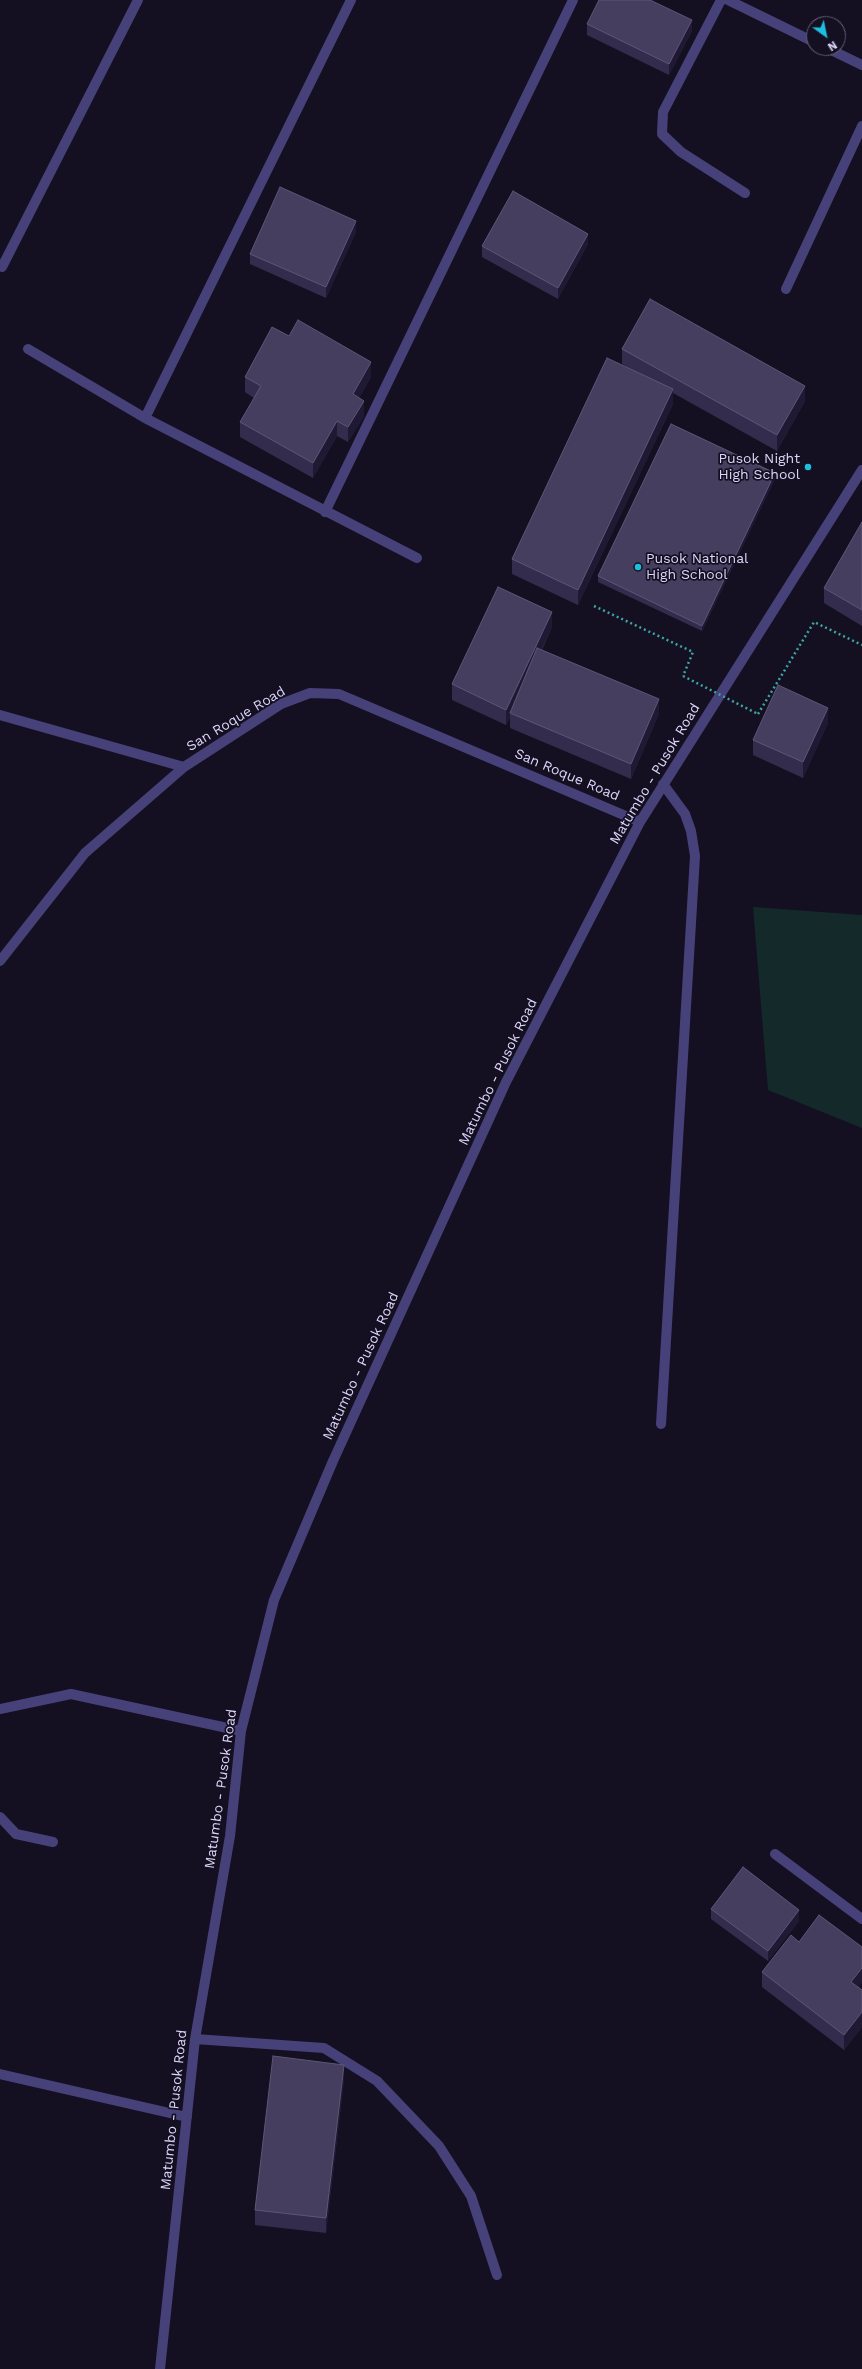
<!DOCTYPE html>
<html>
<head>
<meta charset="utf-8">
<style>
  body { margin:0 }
  #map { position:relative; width:862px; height:2369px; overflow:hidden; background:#141021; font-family:"Work Sans",sans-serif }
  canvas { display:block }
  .north { position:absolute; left:806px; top:16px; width:40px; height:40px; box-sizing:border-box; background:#141021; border:1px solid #645f78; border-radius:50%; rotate:147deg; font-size:11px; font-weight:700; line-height:16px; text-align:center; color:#dcd5fa }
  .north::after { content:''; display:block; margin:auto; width:14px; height:18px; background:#1dbfde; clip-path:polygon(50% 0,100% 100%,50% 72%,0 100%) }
</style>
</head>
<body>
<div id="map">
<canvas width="862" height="2369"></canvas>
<div class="north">N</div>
</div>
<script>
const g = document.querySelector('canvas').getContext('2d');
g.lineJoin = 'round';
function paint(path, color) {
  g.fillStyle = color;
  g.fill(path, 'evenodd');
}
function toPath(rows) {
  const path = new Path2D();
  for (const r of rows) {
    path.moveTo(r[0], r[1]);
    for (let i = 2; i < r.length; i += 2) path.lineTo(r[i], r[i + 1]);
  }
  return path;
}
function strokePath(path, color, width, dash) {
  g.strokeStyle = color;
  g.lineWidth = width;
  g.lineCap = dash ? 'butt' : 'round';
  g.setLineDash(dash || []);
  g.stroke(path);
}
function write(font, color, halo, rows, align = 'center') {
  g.font = font + ' "Work Sans",sans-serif';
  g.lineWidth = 3.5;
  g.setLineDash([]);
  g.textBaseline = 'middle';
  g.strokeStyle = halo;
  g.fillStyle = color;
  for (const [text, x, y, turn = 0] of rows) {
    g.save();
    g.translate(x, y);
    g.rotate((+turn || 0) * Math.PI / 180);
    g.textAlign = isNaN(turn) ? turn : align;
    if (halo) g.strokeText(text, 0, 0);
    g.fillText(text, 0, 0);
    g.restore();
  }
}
const green = toPath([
  [753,907,862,915,862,1128,768,1090]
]);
const path = toPath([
  [594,606,693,652,683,676],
  [758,714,814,622,862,645]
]);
const minor = toPath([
  [721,0,663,112,662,134,681,152,745,193],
  [728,0,814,42],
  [827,48,862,65],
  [2,267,138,0],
  [786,289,862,126],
  [28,349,145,418,417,558],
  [145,418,351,0],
  [325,512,573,0],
  [0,715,184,767],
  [0,961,85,853,184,767,281,704,310,693,339,694,640,822],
  [661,1424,695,856,691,831,685,814,663,784],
  [0,1709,71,1694,241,1731],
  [0,1817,16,1834,53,1842],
  [775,1854,862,1919],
  [195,2039,324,2048,377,2081,439,2146,471,2196,497,2275],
  [0,2074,187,2117],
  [160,2369,195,2039,230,1836,241,1731,274,1600,333,1461,506,1082,640,822,862,470]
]);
const pathBridge = toPath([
  [683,676,758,714]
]);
const wall = toPath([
  [587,24,692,31,669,75,587,35],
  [356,232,326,298,250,264,250,254],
  [588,244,558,299,482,257,482,246],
  [289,336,371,377,359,398,364,416,348,442,337,436,313,478,240,437,240,422,254,398,245,392,245,377],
  [622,349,805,401,777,451,673,393,673,404,578,605,512,574,512,559,636,372,622,364],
  [775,479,702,631,598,582,598,576],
  [862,522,862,626,824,603,824,588],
  [552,627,542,650,659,714,631,779,510,728,510,718,506,725,452,700,452,684],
  [828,723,803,778,753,755,753,740],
  [711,1909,799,1921,768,1961,711,1919],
  [762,1972,859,1987,862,1990,862,2027,844,2050,762,1987],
  [344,2080,326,2233,255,2225,255,2210]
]);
const shadedWall = toPath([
  [692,20,692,31,669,75,669,64],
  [356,221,356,232,326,298,326,287],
  [588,234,588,244,558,299,558,288],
  [371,362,371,377,353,409,353,394],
  [805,386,805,401,777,451,777,435],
  [673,389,673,404,578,605,578,590],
  [364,401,364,416,348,442,348,427],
  [337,421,337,436,313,478,313,463],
  [775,473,775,479,702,631,702,626],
  [552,612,552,627,511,714,510,713,510,718,506,725,506,710],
  [659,699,659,714,631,779,631,764],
  [828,708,828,723,803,778,803,762],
  [799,1910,799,1921,768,1961,768,1951],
  [862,1968,862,1983,851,1997,851,1982],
  [862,2012,862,2027,844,2050,844,2035],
  [344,2065,344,2080,326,2233,326,2218]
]);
const building = toPath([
  [599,0,650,0,692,20,669,64,587,24,599,0],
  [280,187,356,221,326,287,250,254,280,187],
  [513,191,588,234,558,288,482,246,513,191],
  [650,299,805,386,777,435,622,349,650,299],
  [298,320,371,362,353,394,364,401,348,427,337,421,313,463,240,422,261,386,245,377,272,327,289,336,298,320],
  [607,358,673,389,578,590,512,559,607,358],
  [671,424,775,473,702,626,598,576,671,424],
  [862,522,862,610,824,588,862,522],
  [498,587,552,612,506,710,452,684,498,587],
  [537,648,659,699,631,764,510,713,537,648],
  [778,685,828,708,803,762,753,740,778,685],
  [743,1867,799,1910,768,1951,711,1909,743,1867],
  [819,1915,862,1947,862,1968,851,1982,862,1990,862,2012,844,2035,762,1972,791,1935,799,1942,819,1915],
  [273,2056,344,2065,326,2218,255,2210,273,2056]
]);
const markers = [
  [808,467,4,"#1dbfde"],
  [638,567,4,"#1dbfde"]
];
const poiNames = [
  ["Pusok Night",800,459],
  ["High School",800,475],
  ["Pusok National",646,559,"left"],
  ["High School",646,575,"left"]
];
const streetNames = [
  ["San Roque Road",236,719,-31],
  ["Matumbo - Pusok Road",655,774,-59],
  ["San Roque Road",567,775,23],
  ["Matumbo - Pusok Road",498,1072,-64],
  ["Matumbo - Pusok Road",361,1366,-65],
  ["Matumbo - Pusok Road",221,1789,-82],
  ["Matumbo - Pusok Road",174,2110,-84]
];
paint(green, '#14292a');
strokePath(path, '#3da5a5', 2.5, [2, 3]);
strokePath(minor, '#47417a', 10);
strokePath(pathBridge, '#3da5a5', 2.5, [2, 3]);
paint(wall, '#342c4c');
paint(shadedWall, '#1f1933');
paint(building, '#463e5f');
strokePath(building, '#5d5677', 1);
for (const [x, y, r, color] of markers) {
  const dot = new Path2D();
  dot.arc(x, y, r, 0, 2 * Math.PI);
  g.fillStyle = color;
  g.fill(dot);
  strokePath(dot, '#141021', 1.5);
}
write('14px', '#dcd5fa', '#141021', poiNames, 'right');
write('14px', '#dcd5fa', '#141021', streetNames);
</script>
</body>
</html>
